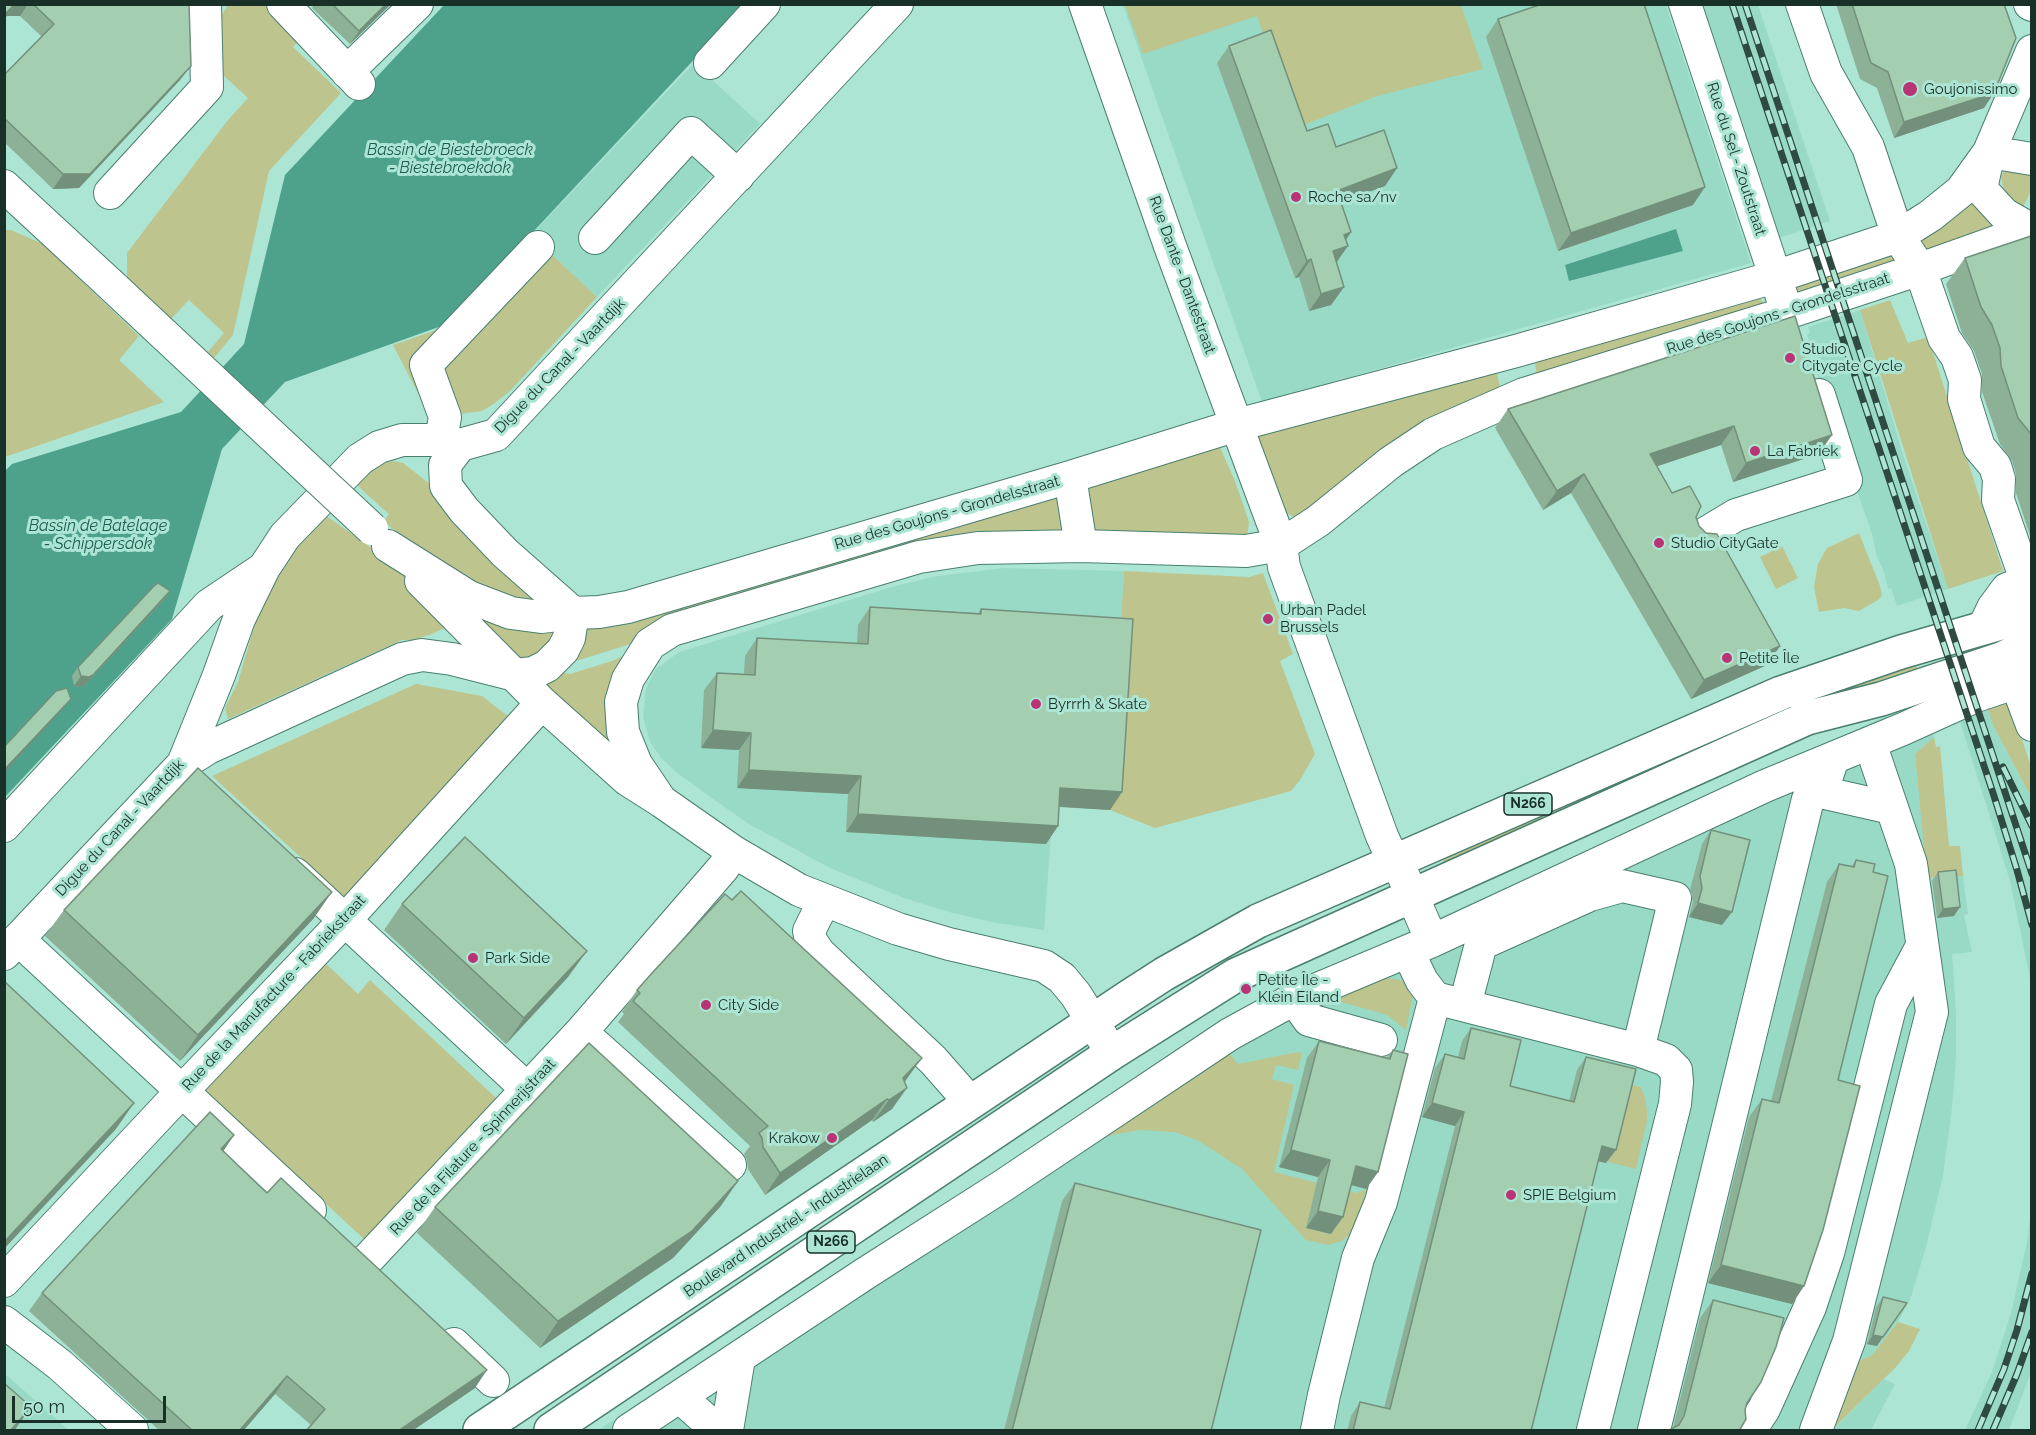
<!DOCTYPE html>
<html>
<head>
<meta charset="utf-8">
<style>
  body { margin:0 }
  #map { position:relative; width:2036px; height:1435px; overflow:hidden; background:#ade5d4; font-family:Raleway,sans-serif }
  canvas { display:block }
  .frame { position:absolute; inset:0; border:6px solid #193029; pointer-events:none }
  .scale { position:absolute; left:12px; top:1396px; width:154px; height:27px; box-sizing:border-box; border:3px solid #193029; border-top:0; padding-left:8px; font-size:18px; line-height:21px; white-space:nowrap; color:#193029; -webkit-text-stroke:4px #ade5d4; paint-order:stroke }
</style>
</head>
<body>
<div id="map">
<canvas width="2036" height="1435"></canvas>
<div class="frame"></div>
<div class="scale">50 m</div>
</div>
<script>
const g = document.querySelector('canvas').getContext('2d');
g.lineJoin = 'round';
function paint(path, color) {
  g.fillStyle = color;
  g.fill(path, 'evenodd');
}
function toPath(rows) {
  const path = new Path2D();
  for (const r of rows) {
    path.moveTo(r[0], r[1]);
    for (let i = 2; i < r.length; i += 2) path.lineTo(r[i], r[i + 1]);
  }
  return path;
}
function strokePath(path, color, width, dash) {
  g.strokeStyle = color;
  g.lineWidth = width;
  g.lineCap = dash ? 'butt' : 'round';
  g.setLineDash(dash || []);
  g.stroke(path);
}
function write(font, color, halo, rows, align = 'center') {
  g.font = font + ' Raleway,sans-serif';
  g.lineWidth = 6;
  g.setLineDash([]);
  g.textBaseline = 'middle';
  g.strokeStyle = halo;
  g.fillStyle = color;
  for (const [text, x, y, turn = 0] of rows) {
    g.save();
    g.translate(x, y);
    g.rotate((+turn || 0) * Math.PI / 180);
    g.textAlign = isNaN(turn) ? turn : align;
    if (halo) g.strokeText(text, 0, 0);
    g.fillText(text, 0, 0);
    g.restore();
  }
}
const built = toPath([
  [1123,5,1666,5,1751,263,1262,402],
  [1702,5,1758,5,1830,221,1779,238],
  [694,63,760,124,597,297,531,235],
  [1860,310,1902,451,1948,589,1897,606,1891,588,1888,589,1884,572,1876,554,1873,537,1819,380,1807,334,1810,333,1808,327],
  [1004,568,1124,571,1110,810,1053,806,1044,930,991,922,949,912,904,898,830,868,749,824,713,799,676,772,661,758,650,742,643,717,646,688,656,669,679,652,895,586,938,576],
  [1928,697,1934,737,1915,754,1928,878,1963,876,1968,914,1964,915,1972,952,1952,954,1956,1011,1956,1058,1952,1108,1943,1175,1926,1247,1911,1297,1898,1322,1872,1355,1851,1365,1825,1430,598,1430,1180,1057,1383,943],
  [1988,708,1994,727,2031,797,2031,994,2029,973,2010,881,1959,718],
  [2031,1210,2031,1373,2009,1430,1965,1430,1992,1372,2011,1313,2027,1242],
  [4,1373,55,1418,68,1430,5,1430],
  [1884,1379,1895,1384,1871,1430,1833,1430]
]);
const green = toPath([
  [228,5,265,5,301,38,293,47,341,93,269,171,233,335,214,358,208,352,224,333,189,300,171,319,127,278,127,253,228,120,248,98,223,75,221,16],
  [1125,5,1461,5,1483,69,1377,96,1296,128,1257,16,1143,54],
  [2005,170,2031,172,2031,191,2023,207,2014,205,2003,187,2001,175],
  [1973,198,1997,229,1925,251,1916,236],
  [6,230,11,230,43,244,139,336,119,360,164,402,5,457],
  [531,235,597,297,509,392,492,405,482,411,431,418,393,345,448,326],
  [1884,251,1895,256,1894,264,1795,302,1791,283],
  [1758,295,1763,303,1762,311,1537,375,1535,364,1538,355],
  [1890,300,1908,343,1928,337,2003,571,1948,589,1860,310],
  [1494,370,1497,373,1500,387,1496,394,1295,518,1285,512,1258,436],
  [1219,445,1235,481,1249,522,1247,537,1098,534,1090,521,1085,506,1090,489,1105,473],
  [394,461,403,463,444,495,541,601,503,596,422,558,384,521,389,514,363,491,350,475,367,466],
  [1055,497,1063,508,1065,520,1058,535,634,643,563,665,580,625],
  [318,510,390,561,424,588,451,625,432,634,413,640,402,640,228,719,225,708,238,682,263,596],
  [1859,533,1880,586,1882,596,1878,600,1859,611,1844,608,1819,612,1814,587,1818,564,1827,548],
  [1782,546,1798,578,1776,589,1760,557],
  [1124,571,1249,577,1263,573,1293,654,1280,661,1315,754,1300,780,1291,791,1155,828,1110,810],
  [462,607,560,628,541,658,516,662],
  [630,653,610,681,608,692,619,755,541,688,557,672,570,674,612,661],
  [1914,659,1918,671,1447,865,1443,861,1442,855,1646,760],
  [416,684,482,696,514,721,347,900,212,776],
  [2017,698,2017,724,2031,767,2031,797,1994,727,1987,707],
  [1934,737,1936,747,1940,746,1949,846,1960,846,1963,876,1927,878,1915,754],
  [321,959,358,994,370,980,496,1098,364,1239,196,1084],
  [1385,977,1408,982,1414,991,1406,1030,1387,1015,1324,997],
  [1224,1047,1238,1064,1298,1052,1302,1053,1298,1070,1276,1065,1272,1079,1294,1085,1274,1172,1357,1193,1367,1189,1359,1221,1355,1230,1342,1241,1328,1245,1306,1240,1241,1168,1197,1140,1175,1132,1140,1130,1112,1135,1096,1141],
  [1316,1188,1331,1234,1306,1227],
  [1628,1084,1641,1087,1645,1098,1647,1110,1647,1121,1636,1169,1608,1162],
  [1898,1322,1920,1329,1909,1351,1895,1368,1832,1430,1851,1365,1872,1355]
]);
const water = toPath([
  [444,5,745,5,447,324,285,382,222,449,172,619,5,797,4,472,12,464,181,412,244,344,285,175],
  [1676,229,1683,251,1569,281,1565,265]
]);
const minor = toPath([
  [283,4,359,84],
  [1685,4,1782,297],
  [1802,4,1826,73,1868,147,1898,236,1920,269,1944,338,1957,357,1965,380,1964,399,1979,447,1995,466,1999,479,1998,500,2027,583],
  [2030,4,2032,5],
  [710,63,764,4],
  [347,72,417,4],
  [4,186,109,283],
  [110,193,207,87,205,4],
  [2030,229,2004,214,1981,189,1989,152,2032,159],
  [595,238,691,133,738,176],
  [441,440,445,417,426,365,538,247],
  [460,445,445,465,446,486,464,510,505,553,573,613],
  [1070,477,1081,546],
  [1701,536,1736,515,1846,480,1819,395],
  [388,546,469,597,511,613,541,617,573,613,599,612,628,607,1070,477,1237,425,1516,351,1775,277,1898,236,1930,216,1961,191,1989,152,2032,51],
  [421,581,542,703,628,780,661,801,734,852,799,890,898,929,949,944,1044,966,1062,978,1076,995,1112,1053],
  [1984,627,1993,608,2007,589,2032,581],
  [2016,682,2032,725],
  [183,764,208,748,402,659,422,655,452,659,515,675,533,673,547,666,563,650,569,638,573,613],
  [1816,791,1891,808],
  [661,801,636,764,623,732,621,702,628,679,650,644,672,630,919,557,978,548,1081,546,1246,551,1281,545,1318,521,1391,462,1433,434,1524,394,1793,311,1920,269,2032,229],
  [4,826,209,605,264,568],
  [295,874,527,1089],
  [824,901,809,931,811,941,819,953,933,1060,970,1102],
  [18,939,310,1210],
  [1432,941,1765,786,1903,729,1976,696,2032,677],
  [1408,952,1422,981,1435,998,1638,1050,1666,1060,1676,1070,1677,1082,1675,1104,1593,1430],
  [4,954,183,764,219,675,239,619,264,568,285,536,360,459,379,447,402,440,441,440,460,445,496,435,897,4],
  [1294,999,1309,1020,1381,1040],
  [1465,1005,1481,944,1590,895,1622,886,1675,898,1638,1050],
  [581,1032,730,1165],
  [366,1261,581,1032,723,868,734,852],
  [4,1281,181,1092,346,919,542,703],
  [4,1322,60,1365,132,1430],
  [454,1344,493,1381],
  [680,1397,717,1430],
  [629,1430,866,1273,1001,1187,1230,1034,1294,999,1432,941,1397,861,1387,847,1382,836,1284,567,1281,545,1170,246,1085,4],
  [727,1430,739,1358],
  [1317,1430,1324,1395,1358,1258,1381,1202,1435,998],
  [1654,1430,1808,799,1825,782,1833,758],
  [1750,1430,1764,1409,1810,1307,1828,1253,1891,1004,1922,946],
  [1816,1430,1849,1341,1932,1012,1911,864,1870,743]
]);
const major = toPath([
  [480,1430,1130,996,1164,974,1258,921,1781,693,1901,652,2032,614],
  [551,1430,1112,1053,1236,975,1807,718,1881,699,2001,659,2032,644]
]);
const rail = toPath([
  [1732,4,1994,796,2017,870,2032,925],
  [1745,4,2032,874],
  [2003,767,2032,826],
  [1978,1430,2004,1369,2017,1330,2032,1273],
  [1993,1430,2017,1374,2032,1332]
]);
const minorBridge = toPath([
  [109,283,372,529]
]);
const wall = toPath([
  [4,4,189,4,180,80,79,188,53,189,4,142,4,75,42,37,20,16,7,16],
  [314,4,391,4,350,44,312,8],
  [1836,4,2004,4,1984,108,1894,138,1877,88,1860,79],
  [1498,19,1693,205,1558,251,1486,37],
  [1229,46,1307,131,1336,147,1397,168,1385,186,1341,202,1351,232,1346,240,1337,263,1344,287,1331,305,1309,311,1299,277,1295,278,1217,63],
  [2031,236,2031,539,2016,493,2016,474,2012,461,2000,444,1982,392,1982,374,1974,351,1962,333,1946,284,1965,258],
  [1795,316,1819,454,1733,482,1721,445,1657,466,1672,493,1696,517,1699,526,1780,646,1767,665,1691,699,1571,493,1543,510,1495,428,1508,409],
  [170,591,164,600,86,684,83,687,74,686,72,676,78,667],
  [870,607,978,613,981,609,1122,792,1110,810,1059,807,1058,826,1046,844,846,832,848,794,737,788,739,750,701,748,704,690,717,673,744,674,745,656,757,638,857,644,858,625],
  [1711,830,1722,925,1689,917,1693,902,1690,890,1702,844],
  [1856,860,1873,872,1804,1286,1792,1304,1708,1283,1749,1117,1762,1099,1771,1101,1827,882,1839,864,1851,867],
  [1938,872,1954,916,1937,918,1932,881],
  [402,904,568,977,506,1044,384,930],
  [64,910,314,918,180,1061,45,936],
  [637,990,906,1080,905,1082,892,1109,873,1122,872,1120,765,1195,748,1169,747,1160,744,1154,750,1146,618,1022,624,1014,622,1012],
  [1471,1028,1510,1086,1569,1101,1577,1070,1586,1057,1606,1163,1598,1161,1531,1431,1347,1431,1351,1416,1360,1402,1384,1408,1455,1126,1422,1117,1435,1068,1445,1054,1458,1057,1462,1041],
  [1319,1041,1387,1058,1393,1050,1378,1172,1366,1189,1351,1185,1331,1234,1306,1228,1318,1177,1279,1167,1307,1058],
  [234,1135,223,1151,475,1388,412,1431,306,1431,311,1425,275,1394,243,1431,160,1431,29,1311,42,1293],
  [738,1181,720,1207,673,1258,540,1348,417,1233,435,1207],
  [1075,1183,1211,1431,1004,1431,1062,1201],
  [1883,1297,1877,1346,1867,1344,1876,1307],
  [1713,1300,1747,1403,1739,1431,1670,1431,1673,1428,1700,1318]
]);
const shadedWall = toPath([
  [15,4,28,4,20,16,7,16,4,19,4,15],
  [386,4,391,4,350,44,359,31],
  [191,66,180,80,79,188,53,189,63,174],
  [1994,93,1984,108,1894,138,1904,122],
  [1397,168,1385,186,1324,208,1337,191],
  [1705,187,1693,205,1558,251,1571,233],
  [1351,232,1340,249,1348,246,1336,263,1321,269,1344,235],
  [1311,259,1299,277,1295,278,1307,261],
  [1344,287,1331,305,1309,311,1321,294],
  [1734,426,1721,445,1637,473,1650,454],
  [1832,435,1819,454,1733,482,1746,463],
  [1584,474,1571,493,1543,510,1557,491],
  [170,591,164,600,86,684,83,687,74,686,81,676],
  [1780,646,1767,665,1691,699,1704,680],
  [71,699,64,708,4,773,4,770],
  [713,730,751,733,739,750,701,748],
  [749,770,861,776,848,794,737,788],
  [1060,788,1122,792,1110,810,1048,806],
  [858,814,1058,826,1046,844,846,832],
  [332,892,314,918,180,1061,198,1035],
  [1698,903,1732,912,1722,925,1689,917],
  [1960,907,1954,916,1937,918,1943,909],
  [587,951,568,977,506,1044,524,1018],
  [922,1058,906,1080,888,1100,903,1078],
  [907,1088,892,1109,873,1122,889,1100],
  [887,1099,872,1120,765,1195,780,1173],
  [134,1103,116,1129,4,1249,4,1242],
  [1432,1103,1464,1112,1455,1126,1422,1117],
  [234,1135,222,1153,221,1149],
  [1602,1146,1616,1150,1606,1163,1593,1160],
  [1291,1150,1330,1160,1318,1177,1279,1167],
  [1356,1166,1378,1172,1366,1189,1344,1183],
  [738,1181,720,1207,673,1258,540,1348,558,1321],
  [1318,1211,1343,1217,1331,1234,1306,1228],
  [1721,1265,1804,1286,1792,1304,1708,1283],
  [1873,1335,1883,1337,1877,1346,1867,1344],
  [487,1370,475,1388,412,1431,398,1431],
  [287,1376,275,1394,243,1431,239,1431],
  [31,1407,14,1431,10,1431]
]);
const building = toPath([
  [4,4,15,4,4,15,4,4],
  [33,4,189,4,191,66,90,174,63,174,4,118,4,75,54,24,33,4],
  [332,4,386,4,359,31,332,4],
  [1542,4,1644,4,1705,187,1571,233,1498,19,1542,4],
  [1852,4,2004,4,2016,38,1994,93,1904,122,1888,72,1871,63,1852,4],
  [1271,30,1307,131,1328,124,1336,147,1384,130,1397,168,1337,191,1351,232,1344,235,1348,246,1333,251,1344,287,1321,294,1311,259,1307,261,1229,46,1271,30],
  [2031,236,2031,438,2031,434,2018,418,2001,366,2000,348,1992,325,1981,307,1965,258,2031,236],
  [1795,316,1832,435,1746,463,1734,426,1650,454,1672,493,1690,486,1701,506,1696,517,1699,526,1706,533,1717,534,1780,646,1704,680,1584,474,1557,491,1508,409,1795,316],
  [158,583,170,591,93,675,89,677,81,676,78,667,153,587,158,583],
  [870,607,981,614,981,609,1133,619,1122,792,1060,788,1058,826,858,814,861,776,749,770,751,733,713,730,717,673,755,675,757,638,868,644,870,607],
  [67,688,71,699,4,770,4,747,56,691,67,688],
  [198,768,332,892,198,1035,64,910,198,768],
  [1711,830,1750,840,1732,912,1698,903,1702,888,1700,876,1711,830],
  [465,837,587,951,524,1018,402,904,465,837],
  [1856,860,1875,864,1873,872,1888,876,1838,1080,1860,1086,1823,1230,1804,1286,1721,1265,1762,1099,1779,1103,1839,864,1854,867,1856,860],
  [1956,870,1960,907,1943,909,1938,872,1956,870],
  [741,891,922,1058,903,1078,907,1088,889,1100,887,1099,780,1173,763,1147,762,1138,759,1133,768,1126,633,1001,640,993,637,990,653,972,725,894,732,900,741,891],
  [4,981,134,1103,4,1242,4,981],
  [1471,1028,1521,1040,1510,1086,1574,1102,1586,1057,1636,1069,1616,1150,1602,1146,1531,1431,1353,1431,1360,1402,1390,1409,1464,1112,1432,1103,1445,1054,1464,1059,1471,1028],
  [1319,1041,1390,1059,1393,1050,1408,1054,1378,1172,1356,1166,1343,1217,1318,1211,1330,1160,1291,1150,1319,1041],
  [589,1043,738,1181,692,1231,558,1321,435,1207,589,1043],
  [210,1112,234,1135,221,1149,267,1193,281,1178,487,1370,398,1431,306,1431,325,1409,287,1376,239,1431,193,1431,42,1293,210,1112],
  [1075,1183,1261,1230,1211,1431,1012,1431,1075,1183],
  [1883,1297,1907,1303,1883,1337,1873,1335,1883,1297],
  [1713,1300,1784,1318,1776,1347,1761,1382,1747,1403,1745,1410,1746,1419,1739,1431,1670,1431,1671,1429,1679,1425,1684,1416,1713,1300],
  [4,1383,31,1407,10,1431,4,1431,4,1383]
]);
const markers = [
  [1910,89,8,"#b93477"],
  [1296,197,6,"#b93477"],
  [1790,358,6,"#b93477"],
  [1755,451,6,"#b93477"],
  [1659,543,6,"#b93477"],
  [1268,619,6,"#b93477"],
  [1727,658,6,"#b93477"],
  [1036,704,6,"#b93477"],
  [473,958,6,"#b93477"],
  [1246,989,6,"#b93477"],
  [706,1005,6,"#b93477"],
  [832,1138,6,"#b93477"],
  [1511,1195,6,"#b93477"]
];
const shields = [
  [1528,804,48],
  [831,1242,48]
];
const shieldNames = [
  ["N266",1528,804],
  ["N266",831,1242]
];
const poiNames = [
  ["Goujonissimo",1924,89],
  ["Roche sa/nv",1308,197],
  ["Studio",1802,349],
  ["Citygate Cycle",1802,366],
  ["La Fabriek",1767,451],
  ["Studio CityGate",1671,543],
  ["Urban Padel",1280,610],
  ["Brussels",1280,627],
  ["Petite Île",1739,658],
  ["Byrrrh & Skate",1048,704],
  ["Park Side",485,958],
  ["Petite Île -",1258,980],
  ["Klein Eiland",1258,997],
  ["City Side",718,1005],
  ["Krakow",820,1138,"right"],
  ["SPIE Belgium",1523,1195]
];
const streetNames = [
  ["Rue du Sel - Zoutstraat",1736,159,72],
  ["Rue Dante - Dantestraat",1182,275,70],
  ["Rue des Goujons - Grondelsstraat",1778,314,-18],
  ["Digue du Canal - Vaartdijk",560,366,-46],
  ["Rue des Goujons - Grondelsstraat",947,513,-16],
  ["Digue du Canal - Vaartdijk",120,828,-47],
  ["Rue de la Manufacture - Fabriekstraat",274,993,-47],
  ["Rue de la Filature - Spinnerijstraat",473,1147,-47],
  ["Boulevard Industriel - Industrielaan",786,1226,-34]
];
const waterNames = [
  ["Bassin de Biestebroeck",450,150],
  ["- Biestebroekdok",450,168],
  ["Bassin de Batelage",98,526],
  ["- Schippersdok",98,544]
];
paint(built, '#99dac7');
paint(green, '#bdc48d');
paint(water, '#4ea28c');
strokePath(minor, '#4a7f70', 34);
strokePath(major, '#4a7f70', 36);
strokePath(minor, '#fff', 32);
strokePath(major, '#fff', 33);
strokePath(rail, '#2e4a41', 7);
strokePath(rail, '#ade5d4', 4.5, [14]);
strokePath(minorBridge, '#4a7f70', 34, []);
strokePath(minorBridge, '#fff', 32);
paint(wall, '#8cb197');
paint(shadedWall, '#72907b');
paint(building, '#a3ceb0');
strokePath(building, '#72907b', 1.5);
for (const [x, y, r, color] of markers) {
  const dot = new Path2D();
  dot.arc(x, y, r, 0, 2 * Math.PI);
  g.fillStyle = color;
  g.fill(dot);
  strokePath(dot, '#ade5d4', 2);
}
for (const [x, y, w] of shields) {
  const box = new Path2D();
  box.roundRect(x - w / 2, y - 11, w, 22, 4.5);
  g.fillStyle = '#ade5d4';
  g.fill(box);
  strokePath(box, '#193029', 1.5);
}
write('bold 14px', '#193029', null, shieldNames);
write('15px', '#193029', '#ade5d4', poiNames, 'left');
write('15px', '#193029', '#ade5d4', streetNames);
write('italic 16px', '#1c5e4f', '#ade5d4', waterNames);
</script>
</body>
</html>
